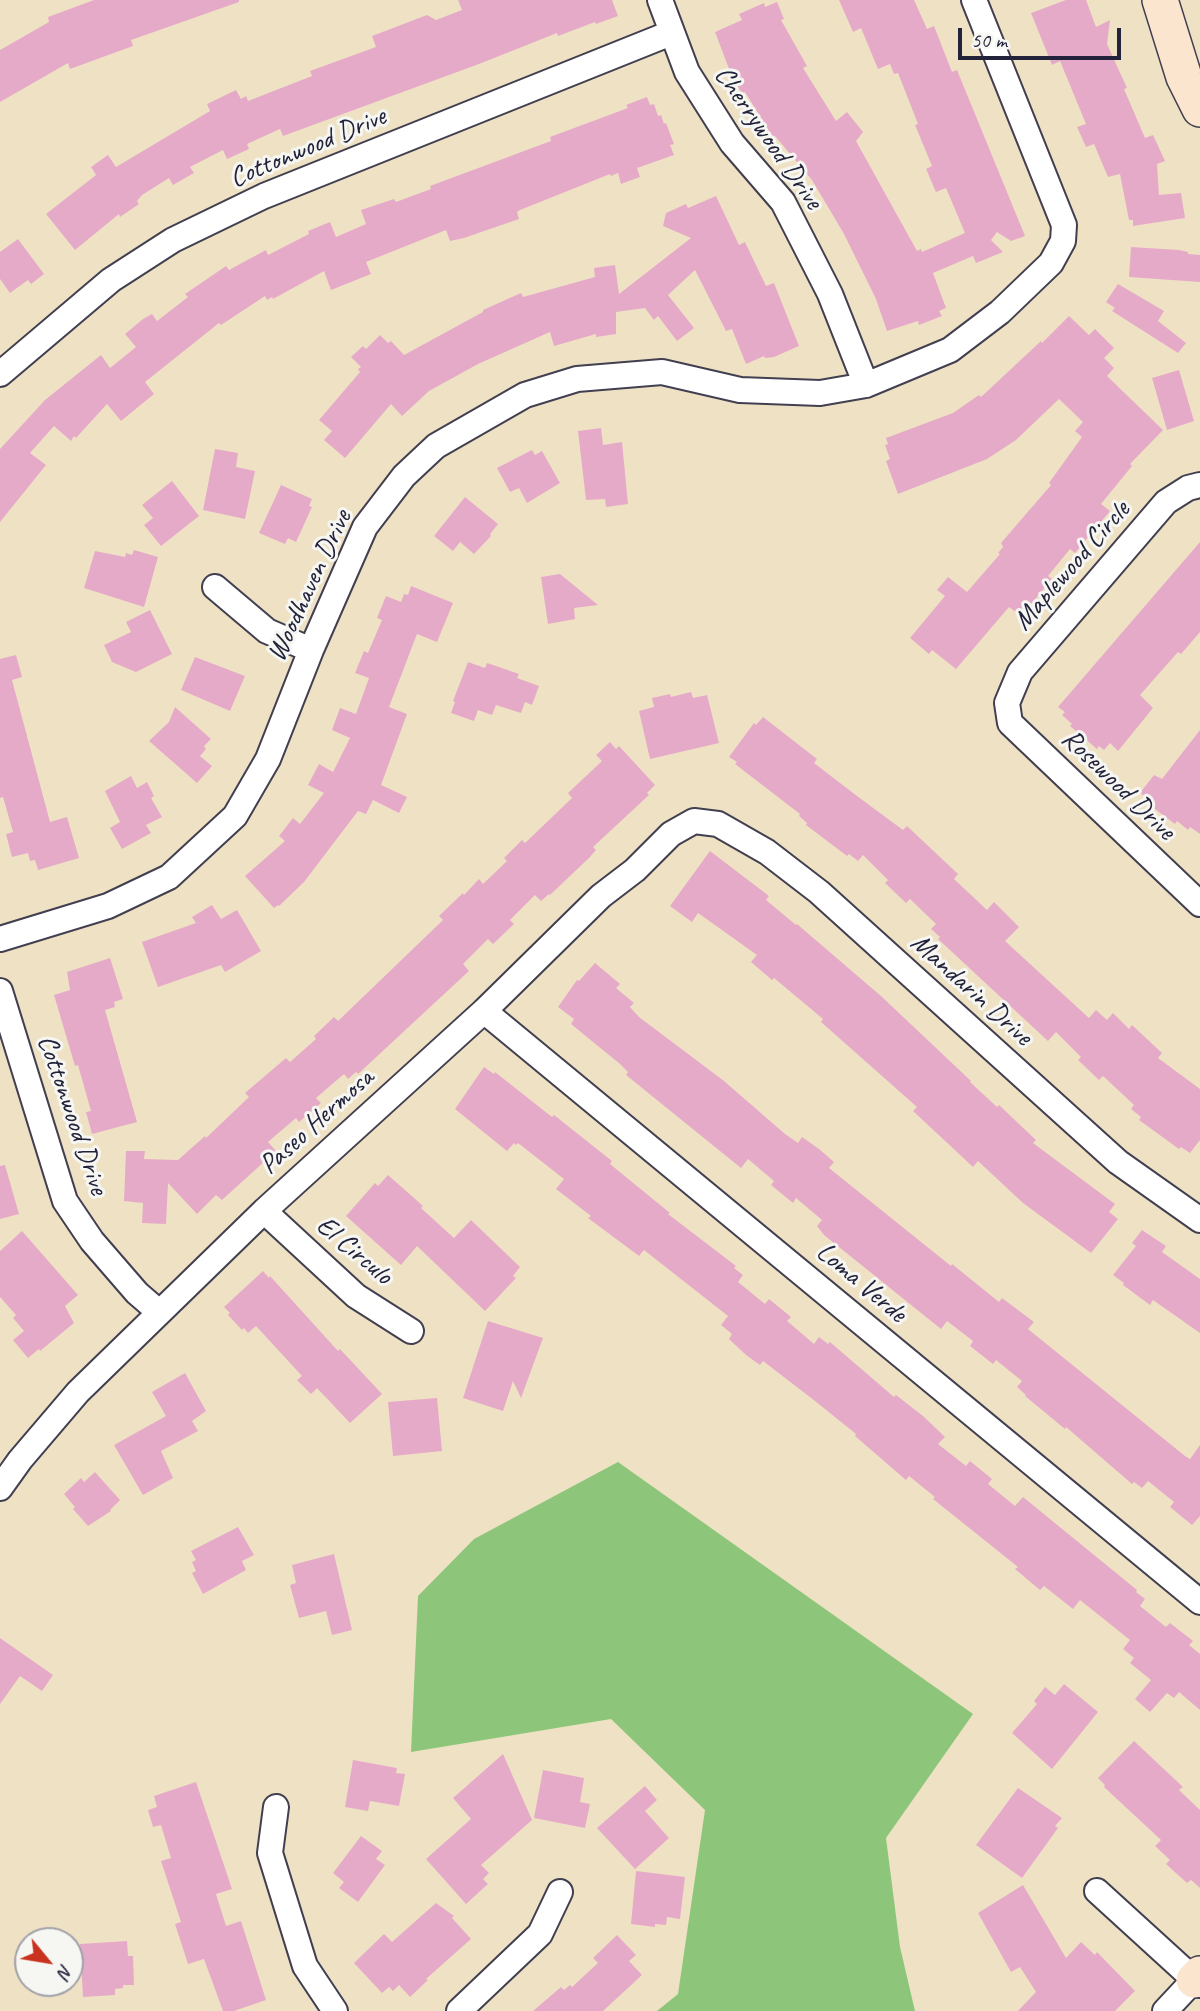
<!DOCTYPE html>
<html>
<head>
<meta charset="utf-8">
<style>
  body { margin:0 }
  #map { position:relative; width:1200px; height:2011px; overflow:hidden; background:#efe2c4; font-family:Caveat,sans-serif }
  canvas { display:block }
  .north { position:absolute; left:14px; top:1927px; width:70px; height:70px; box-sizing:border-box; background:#f6f6f2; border:2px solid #a1a1a9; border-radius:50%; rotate:120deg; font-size:19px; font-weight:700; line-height:28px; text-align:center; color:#22223b }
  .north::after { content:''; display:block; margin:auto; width:24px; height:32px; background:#c8321e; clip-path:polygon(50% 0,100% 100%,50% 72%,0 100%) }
  .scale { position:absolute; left:958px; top:28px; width:163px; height:32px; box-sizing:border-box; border:4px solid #22223b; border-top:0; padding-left:9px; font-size:21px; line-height:24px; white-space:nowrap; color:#22223b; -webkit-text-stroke:5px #f6f6f2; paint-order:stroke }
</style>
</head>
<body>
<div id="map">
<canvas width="1200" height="2011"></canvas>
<div class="north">N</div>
<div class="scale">50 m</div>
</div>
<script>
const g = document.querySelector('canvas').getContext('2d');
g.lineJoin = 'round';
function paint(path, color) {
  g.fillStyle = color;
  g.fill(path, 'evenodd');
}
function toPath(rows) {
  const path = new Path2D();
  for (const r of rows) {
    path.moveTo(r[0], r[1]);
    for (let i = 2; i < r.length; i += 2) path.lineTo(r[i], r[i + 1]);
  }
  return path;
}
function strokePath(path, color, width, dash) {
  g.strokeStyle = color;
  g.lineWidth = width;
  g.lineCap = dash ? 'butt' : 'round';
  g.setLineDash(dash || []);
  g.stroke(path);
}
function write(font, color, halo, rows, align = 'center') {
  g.font = font + ' Caveat,sans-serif';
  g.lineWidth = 6;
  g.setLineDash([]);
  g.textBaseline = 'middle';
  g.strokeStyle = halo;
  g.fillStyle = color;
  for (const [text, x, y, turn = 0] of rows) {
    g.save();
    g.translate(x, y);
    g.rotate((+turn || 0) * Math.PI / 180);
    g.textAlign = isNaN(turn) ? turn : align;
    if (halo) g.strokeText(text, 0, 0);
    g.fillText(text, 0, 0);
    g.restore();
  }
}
const green = toPath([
  [618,1462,973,1714,886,1838,900,1947,915,2011,657,2011,678,1994,705,1810,611,1719,411,1752,418,1596,474,1539]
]);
const building = toPath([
  [94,0,239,0,239,2,131,40,133,46,70,69,68,63,0,102,0,50,49,22,48,17],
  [458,0,612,0,618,16,596,24,595,22,558,36,557,33,479,64,283,136,280,129,247,144,249,149,227,159,223,150,190,167,194,173,173,185,169,178,142,195,137,201,139,204,120,217,119,214,75,250,46,214,96,175,91,167,108,155,116,167,210,111,207,104,236,90,241,99,246,96,248,101,312,76,310,71,376,47,372,36,427,15,436,20,462,10],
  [839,0,914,0,927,29,934,26,952,72,957,70,1025,236,1011,241,997,232,991,240,1003,252,976,263,973,256,933,273,946,308,939,311,942,316,919,325,918,321,887,331,876,299,844,234,812,180,775,136,773,137,745,92,742,94,731,74,715,32,742,20,739,14,764,3,765,7,777,2,784,19,781,20,807,66,803,68,836,121,847,112,863,132,856,141,917,251,921,249,922,252,965,233,946,188,936,192,926,169,932,166,915,125,918,124,898,73,894,74,890,64,878,69,861,28,853,32],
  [1066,0,1086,0,1096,27,1110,20,1107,44,1127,88,1124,89,1145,138,1153,135,1165,161,1157,164,1159,195,1181,193,1185,218,1133,226,1133,220,1129,220,1120,174,1108,177,1094,144,1086,147,1077,127,1086,124,1060,61,1052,65,1031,13],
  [647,97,650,105,654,104,658,116,661,115,664,124,666,123,674,144,670,145,674,155,637,168,640,177,621,184,618,173,611,176,610,174,520,210,517,212,519,219,464,238,450,241,446,230,366,262,371,274,331,290,324,271,273,299,272,297,267,300,265,296,221,325,219,323,145,382,154,394,121,421,107,404,76,438,74,436,71,441,54,426,30,453,46,465,0,522,0,449,45,400,101,355,110,368,136,347,125,334,143,319,152,314,157,321,188,297,185,294,226,266,229,270,266,250,268,255,309,234,308,231,330,222,336,237,366,224,361,210,394,199,396,202,431,189,430,186,551,141,550,137,628,108,626,105],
  [716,196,739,245,745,242,766,286,774,283,799,346,774,357,765,358,764,356,746,364,732,329,726,331,695,270,668,295,694,328,677,341,658,316,654,320,645,308,616,312,616,334,596,337,596,334,554,346,550,332,478,364,429,391,402,416,391,404,345,458,324,440,332,431,319,420,360,372,358,369,361,367,351,357,363,346,366,349,380,335,388,343,391,341,404,355,483,312,483,310,521,293,523,297,595,277,594,268,615,265,619,294,691,238,663,226,666,213,686,204,688,208],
  [18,239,44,274,31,284,28,280,10,293,0,279,0,252],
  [1131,247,1179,250,1188,252,1188,254,1200,255,1200,282,1129,277],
  [1118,284,1164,311,1158,321,1186,343,1178,353,1112,311,1115,308,1106,302],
  [1069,316,1089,335,1095,329,1114,348,1104,358,1114,368,1107,376,1163,430,1130,464,1132,466,1101,504,1110,511,1075,553,1070,549,1048,576,1052,579,1021,616,1009,607,956,669,932,650,929,654,910,638,945,596,937,590,948,577,967,592,1000,554,998,553,1003,547,1001,543,1051,485,1049,483,1082,437,1075,431,1083,422,1059,399,1016,440,987,459,898,494,886,461,890,459,885,445,888,444,886,438,953,413,979,395,981,397,1041,341,1042,343],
  [1179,370,1194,421,1167,430,1152,378],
  [601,428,603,445,622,442,628,504,606,507,605,499,586,500,578,431],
  [215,449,238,453,236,467,255,471,245,519,203,510],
  [532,450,535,455,542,451,560,483,527,503,519,488,510,492,497,468],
  [172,481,199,516,161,546,144,525,153,518,142,505],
  [281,485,312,499,309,506,312,507,296,542,288,538,285,544,259,533],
  [465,497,498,524,490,534,491,536,474,554,460,542,453,551,434,536],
  [1200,542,1200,632,1181,654,1178,652,1140,695,1153,708,1118,751,1110,743,1104,750,1099,746,1097,749,1070,726,1072,724,1062,715,1065,712,1058,707],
  [134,550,158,557,144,607,84,588,95,551,125,557,126,553,132,555],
  [560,574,598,605,574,608,575,619,548,624,541,577],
  [411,586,453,603,437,642,417,634,389,707,407,714,381,785,407,797,399,813,373,800,366,814,358,811,304,882,279,906,278,905,274,908,245,876,285,841,279,836,293,818,300,824,324,793,308,785,319,764,333,772,350,738,332,730,340,708,356,714,369,678,355,673,364,651,368,653,382,620,377,618,386,596,401,602,404,594,408,595],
  [150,610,172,654,136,672,112,662,104,645,131,632,126,622],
  [16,655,22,677,12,680,50,822,67,817,79,858,38,870,35,860,30,861,28,853,12,857,6,834,13,832,3,797,0,798,0,659],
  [195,657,245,676,230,711,181,690],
  [468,662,485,668,487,663,496,666,519,674,517,678,539,686,532,705,525,702,521,713,496,705,492,715,478,710,474,721,451,713,455,702,453,701],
  [691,692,693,698,707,695,719,743,650,759,639,711,654,707,652,698,670,694,671,697],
  [175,707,211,739,204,746,206,749,200,756,212,766,197,783,149,741,169,722],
  [763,717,817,759,814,763,857,796,903,830,907,826,958,874,954,879,987,910,994,902,1019,927,1005,941,1089,1018,1096,1010,1107,1020,1113,1013,1129,1029,1132,1025,1162,1053,1158,1058,1200,1089,1200,1140,1190,1153,1181,1147,1179,1149,1139,1120,1141,1117,1131,1109,1134,1105,1103,1076,1099,1080,1078,1060,1081,1057,1056,1032,1048,1041,938,939,940,937,931,929,936,924,910,899,906,903,885,883,888,880,863,855,858,861,849,854,847,856,806,825,807,823,799,816,800,814,735,764,737,762,729,757,754,723,756,725],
  [1200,730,1200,834,1190,827,1188,830,1177,821,1175,824,1143,800,1146,797,1140,793,1154,775,1162,779],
  [610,742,616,749,619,746,655,785,647,793,649,795,593,847,596,850,589,858,550,895,549,894,541,901,535,895,510,920,514,924,493,944,488,939,463,964,469,971,358,1074,356,1072,348,1079,344,1074,316,1098,321,1103,299,1122,296,1118,268,1142,276,1151,222,1200,216,1195,197,1214,168,1183,166,1224,142,1223,143,1203,124,1201,126,1151,145,1151,144,1159,178,1160,205,1136,206,1138,249,1097,245,1093,286,1058,290,1062,316,1039,314,1036,334,1017,338,1021,443,920,439,916,463,893,464,895,479,879,483,884,507,861,504,858,522,840,525,843,572,798,568,793,602,761,596,755],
  [131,776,137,788,147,782,154,796,151,798,162,817,146,825,151,833,122,849,110,828,120,822,105,791],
  [710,851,769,896,766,900,796,925,797,924,881,996,971,1081,970,1082,997,1107,999,1105,1036,1140,1033,1143,1115,1204,1109,1212,1118,1219,1091,1253,1023,1203,978,1161,973,1167,913,1111,917,1107,821,1022,823,1019,774,978,772,980,751,962,757,955,698,913,692,922,670,906],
  [212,905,221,919,237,910,261,951,225,972,221,965,158,987,142,942,196,923,192,917],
  [110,958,123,999,114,1002,115,1007,105,1010,137,1122,92,1134,86,1112,91,1111,78,1065,75,1066,54,995,70,990,67,972],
  [595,963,620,984,616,988,634,1003,630,1007,639,1017,724,1081,785,1134,798,1143,802,1137,819,1149,834,1162,829,1168,951,1266,952,1264,999,1302,1002,1298,1034,1322,1028,1329,1185,1456,1190,1459,1200,1445,1200,1516,1192,1525,1170,1507,1174,1502,1148,1481,1142,1488,1134,1482,1132,1484,1066,1427,1065,1429,1025,1396,1026,1395,1017,1387,1022,1381,996,1360,993,1364,970,1346,973,1341,947,1321,941,1329,824,1235,817,1226,822,1220,796,1198,793,1203,771,1185,774,1181,748,1159,741,1168,626,1075,628,1072,620,1064,571,1024,574,1019,558,1007,577,980,579,981],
  [484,1067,494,1074,495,1072,552,1117,554,1115,612,1161,610,1164,670,1213,668,1214,736,1266,734,1268,743,1275,738,1282,765,1304,769,1299,791,1317,787,1321,814,1344,819,1337,828,1344,830,1342,894,1397,896,1395,923,1416,945,1437,938,1444,966,1466,970,1461,992,1479,988,1484,1015,1506,1023,1497,1137,1590,1136,1592,1145,1599,1140,1606,1166,1627,1170,1623,1193,1641,1189,1645,1200,1654,1200,1710,1179,1692,1174,1698,1167,1693,1150,1712,1135,1699,1151,1680,1130,1663,1134,1658,1123,1649,1130,1640,1080,1600,1073,1609,1044,1586,1040,1590,1015,1569,1018,1567,933,1499,935,1497,909,1476,906,1480,855,1436,856,1434,815,1401,763,1361,760,1365,746,1355,729,1339,732,1334,721,1325,728,1316,644,1250,639,1256,588,1218,591,1216,556,1189,564,1179,518,1143,516,1145,514,1143,507,1151,455,1109],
  [5,1165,19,1214,0,1219,0,1166],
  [388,1175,423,1206,421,1208,454,1238,471,1220,520,1267,513,1276,516,1278,485,1311,417,1246,401,1265,346,1216,375,1183,378,1186],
  [1142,1230,1166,1246,1162,1252,1200,1279,1200,1333,1153,1300,1150,1305,1123,1285,1124,1283,1113,1275,1136,1246,1132,1243],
  [22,1231,78,1295,65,1306,74,1323,40,1351,39,1349,28,1358,13,1340,24,1331,13,1318,16,1315,0,1297,0,1251],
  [263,1271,269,1278,270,1276,338,1351,340,1349,382,1394,350,1423,317,1388,311,1394,297,1380,302,1376,256,1326,248,1333,244,1328,242,1330,228,1315,230,1313,224,1307],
  [488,1321,543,1338,521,1398,513,1381,503,1411,463,1398],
  [185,1373,206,1411,192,1421,198,1431,161,1451,173,1478,143,1495,114,1445,166,1416,152,1392],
  [437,1398,442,1451,393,1456,388,1402],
  [95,1472,120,1500,110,1510,111,1511,88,1526,73,1509,75,1507,64,1494,81,1478,84,1482],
  [238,1527,254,1555,242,1561,246,1570,203,1594,192,1573,196,1571,192,1562,196,1560,191,1551],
  [334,1554,352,1630,332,1635,326,1611,299,1618,290,1585,296,1583,292,1565],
  [0,1638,53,1675,42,1691,20,1676,0,1704],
  [1064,1684,1098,1712,1052,1769,1012,1733,1037,1704,1034,1701,1045,1687,1055,1695],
  [1134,1741,1183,1787,1179,1790,1200,1810,1200,1888,1191,1880,1187,1883,1166,1864,1170,1860,1155,1846,1161,1840,1104,1787,1105,1785,1098,1778],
  [503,1754,532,1820,481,1865,489,1873,483,1879,488,1884,466,1904,426,1859,471,1819,453,1798],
  [353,1760,397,1768,396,1773,405,1774,399,1806,370,1801,368,1811,345,1807],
  [543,1770,584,1778,580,1802,590,1804,585,1828,534,1818],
  [196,1782,232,1889,216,1894,226,1926,241,1921,266,2000,234,2011,223,2011,204,1959,188,1964,175,1924,181,1922,161,1861,171,1858,161,1825,153,1827,148,1810,157,1807,154,1796],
  [645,1786,657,1800,645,1811,669,1838,635,1869,597,1828],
  [1018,1788,1062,1818,1055,1826,1058,1828,1022,1878,976,1845],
  [361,1836,382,1851,376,1859,385,1865,358,1902,339,1888,344,1882,333,1873],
  [636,1871,685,1877,680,1919,667,1917,666,1925,655,1924,655,1927,631,1924],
  [1023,1885,1066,1958,1081,1942,1095,1955,1097,1952,1135,1991,1115,2011,1018,2011,1036,1992,1020,1967,1011,1972,978,1913],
  [436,1903,454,1916,452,1918,471,1939,426,1979,428,1980,410,1997,399,1985,393,1991,389,1987,382,1993,354,1963,384,1934,392,1942],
  [617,1935,636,1955,629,1961,642,1975,603,2011,533,2011,561,1987,564,1990,570,1985,572,1987,598,1963,593,1958],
  [127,1941,128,1956,133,1956,134,1985,123,1985,123,1988,115,1989,115,1995,83,1997,80,1944]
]);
const street = toPath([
  [660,0,687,72,732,143,783,202,830,294,866,385],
  [0,374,111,280,173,240,264,196,671,33],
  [1200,485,1188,488,1166,502,1020,672,1007,703,1010,723,1200,904],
  [215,587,267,631,311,650],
  [0,939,108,906,169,877,235,816,268,759,311,650,365,527,404,476,436,446,525,395,577,379,662,372,740,390,820,393,866,385,950,350,1000,312,1051,263,1063,241,1064,225,974,0],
  [0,991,65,1201,92,1241,137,1293,159,1312],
  [484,1011,1200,1602],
  [264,1211,356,1296,411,1331],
  [0,1488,20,1460,78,1392,264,1211,484,1011,601,896,635,870,671,834,694,821,718,824,767,852,819,892,1118,1162,1200,1220],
  [276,1807,270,1853,305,1966,335,2011],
  [1097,1891,1200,1985],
  [459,2011,540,1934,560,1892],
  [1165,2011,1194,1980]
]);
const secondary = toPath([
  [1160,0,1184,77,1200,109],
  [1194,1980,1200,1974]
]);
const streetNames = [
  ["Cherrywood Drive",768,138,55],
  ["Cottonwood Drive",308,148,-23],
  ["Maplewood Circle",1072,566,-49],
  ["Woodhaven Drive",310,586,-65],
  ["Rosewood Drive",1118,785,44],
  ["Mandarin Drive",971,990,42],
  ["Cottonwood Drive",72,1115,71],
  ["Paseo Hermosa",317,1122,-42],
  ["El Circulo",354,1251,40],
  ["Loma Verde",861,1283,40]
];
paint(green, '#8dc67a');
paint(building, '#e6aac9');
strokePath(street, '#413f50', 28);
strokePath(secondary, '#413f50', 38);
strokePath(street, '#fff', 24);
strokePath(secondary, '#fce5cf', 35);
write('28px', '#22223b', '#f6f6f2', streetNames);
</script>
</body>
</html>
